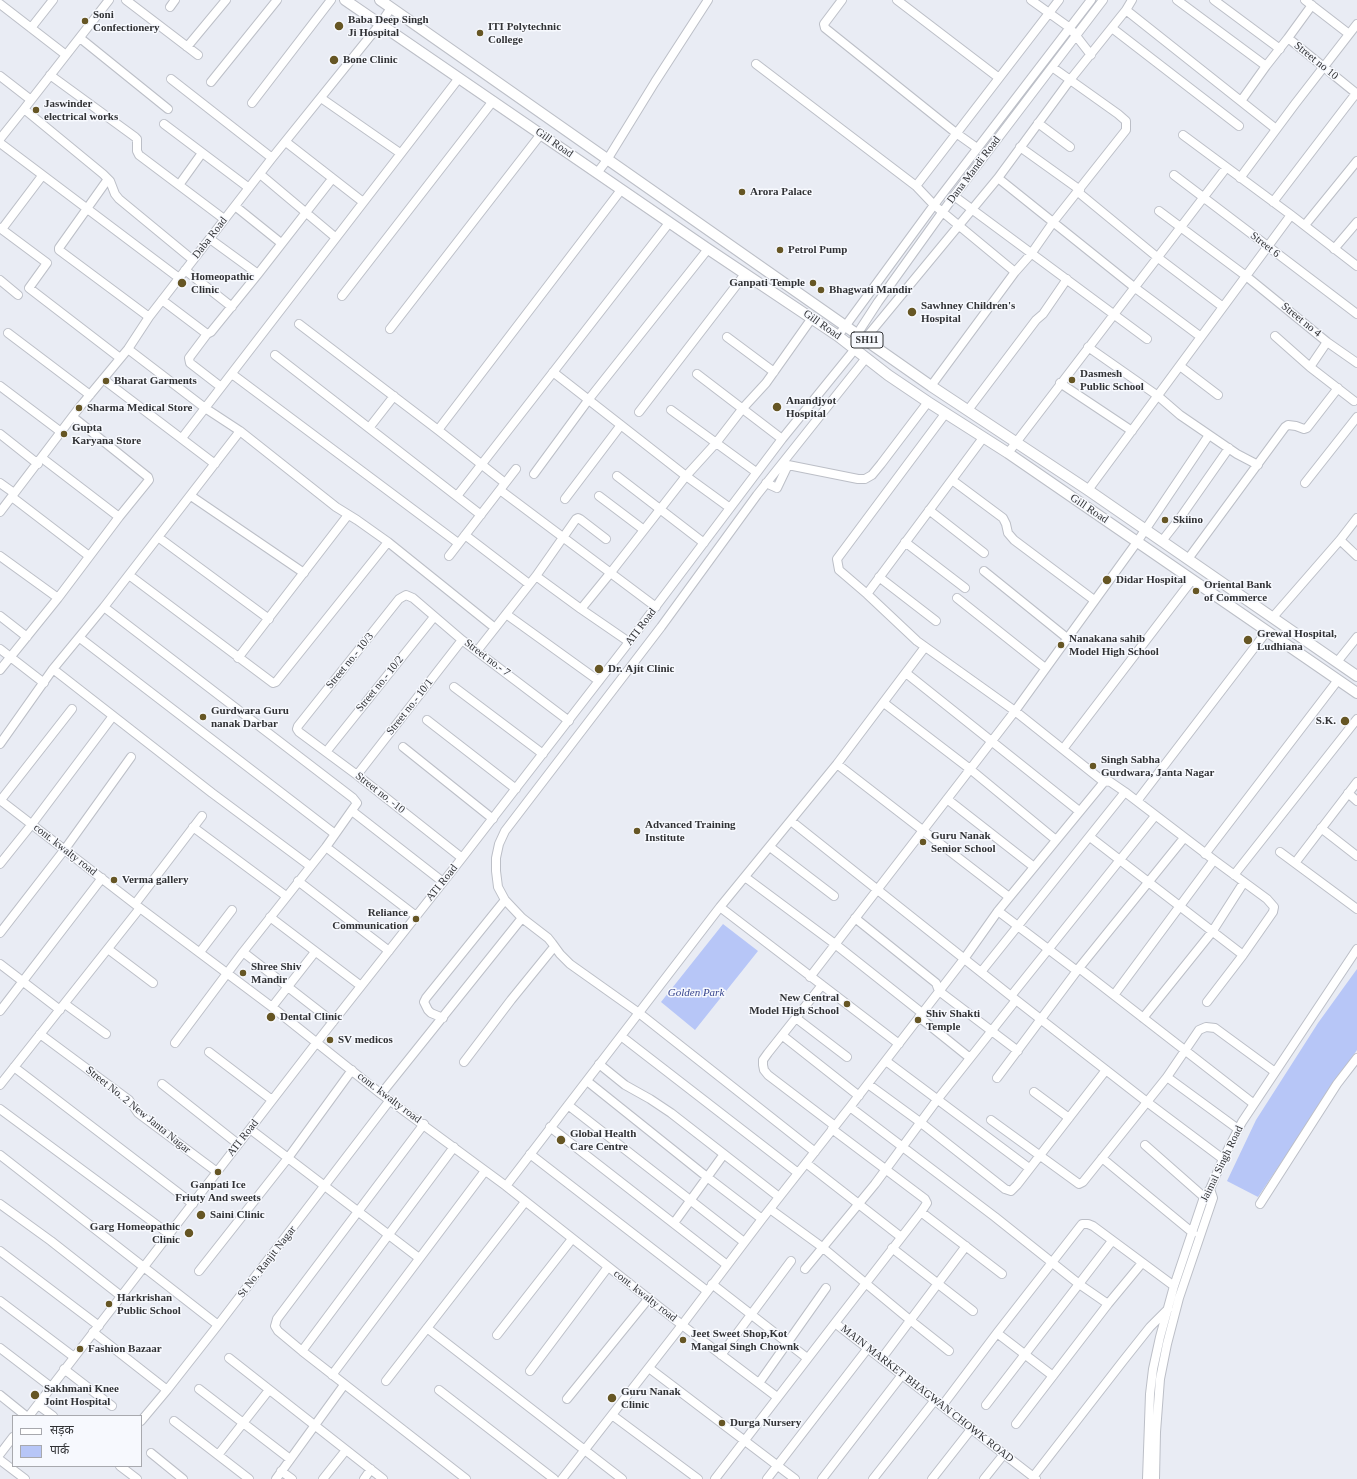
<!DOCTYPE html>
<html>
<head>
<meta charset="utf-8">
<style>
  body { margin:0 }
  #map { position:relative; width:1357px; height:1479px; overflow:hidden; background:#e9ecf4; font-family:"Times New Roman","Noto Sans Devanagari",serif }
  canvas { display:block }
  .legend { position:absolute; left:12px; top:1415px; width:130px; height:52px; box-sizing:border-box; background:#f7f9fe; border:1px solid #a8a9ae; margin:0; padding:5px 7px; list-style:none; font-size:12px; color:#313235 }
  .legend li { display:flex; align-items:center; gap:8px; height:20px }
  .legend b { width:20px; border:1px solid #a8a9ae }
</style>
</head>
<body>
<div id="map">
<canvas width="1357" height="1479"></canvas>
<ul class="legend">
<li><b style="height:5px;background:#fff"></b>सड़क</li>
<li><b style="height:11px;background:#b7c6f7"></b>पार्क</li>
</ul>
</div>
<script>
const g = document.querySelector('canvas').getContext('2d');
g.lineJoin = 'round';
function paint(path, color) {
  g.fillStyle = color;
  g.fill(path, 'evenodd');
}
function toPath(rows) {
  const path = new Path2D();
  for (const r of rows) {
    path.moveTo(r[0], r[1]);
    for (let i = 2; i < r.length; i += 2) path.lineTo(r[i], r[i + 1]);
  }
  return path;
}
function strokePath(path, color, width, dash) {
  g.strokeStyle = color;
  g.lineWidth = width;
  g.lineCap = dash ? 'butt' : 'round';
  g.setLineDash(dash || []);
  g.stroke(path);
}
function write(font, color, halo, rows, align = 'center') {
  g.font = font + ' "Times New Roman",serif';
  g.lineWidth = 3;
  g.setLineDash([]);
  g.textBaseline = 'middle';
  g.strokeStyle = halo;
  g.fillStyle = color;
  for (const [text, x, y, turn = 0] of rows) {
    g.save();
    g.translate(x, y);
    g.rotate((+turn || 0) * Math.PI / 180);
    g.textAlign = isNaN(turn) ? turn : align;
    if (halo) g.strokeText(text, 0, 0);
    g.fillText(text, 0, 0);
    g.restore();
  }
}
const green = toPath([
  [723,924,758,951,695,1030,661,1002],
  [1357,969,1357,1050,1258,1197,1227,1181,1256,1120,1318,1023]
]);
const minor = toPath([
  [109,0,24,109,103,174,110,181,115,194,119,199,193,260],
  [126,0,198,55],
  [842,0,824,24,825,28,956,133,977,148],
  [897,0,999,78],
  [1031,0,1070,28,1091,55],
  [1177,0,1266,66,1288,38],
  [1214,0,1280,49],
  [1305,0,1349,34],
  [0,4,66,55],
  [1312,5,1288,38,1357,94],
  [170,7,175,0],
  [1126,10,1276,129],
  [31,28,53,0],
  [1112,28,1239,126],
  [80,38,168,109],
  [187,47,226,0],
  [756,64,916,186,934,205,1015,272],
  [50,75,135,137,137,139,137,151,139,155,224,219],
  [0,76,31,100],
  [171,79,272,158],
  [211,82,277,0],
  [321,98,400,153],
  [1241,101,1266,66],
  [252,103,331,0],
  [1038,123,1070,147],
  [164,124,249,188],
  [1183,135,1291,215,1357,266],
  [0,139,24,109],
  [286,142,363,202],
  [0,143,179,278],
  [1020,147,1080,190,1078,192,1157,257,1223,307],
  [597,173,607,160,655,82,708,0],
  [260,174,335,237],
  [1174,175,1357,314],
  [998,178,1070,80,1126,10,1132,0],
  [1240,178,1295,104,1357,24],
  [108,179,59,248,59,250,149,317],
  [179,185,202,153],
  [916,186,1059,0],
  [954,196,1147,339],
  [1273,202,1344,109,1354,96,1357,95],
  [235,206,281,243],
  [1159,211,1246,276,1327,342,1357,363],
  [1305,225,1357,161],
  [0,228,47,263,29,288,120,358],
  [2,229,42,176],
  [210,239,258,274],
  [1334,249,1357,222],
  [185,270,232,307],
  [0,280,18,295],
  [342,296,493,101],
  [162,300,207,334],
  [299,324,438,430,505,483],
  [390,329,541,134],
  [8,333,90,395],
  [838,336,934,205,1091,0],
  [1275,336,1310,367],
  [727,337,774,372],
  [865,339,998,178,1134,287,1201,337],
  [1327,342,1310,367,1354,401],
  [850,345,878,302,954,196,1103,0],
  [1088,347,1158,396,1180,415,1237,454,1258,465],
  [128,349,205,408,240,431,336,507,357,520,388,542,495,628],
  [275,355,481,515],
  [1180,366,1218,395],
  [553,372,686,476,730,508],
  [232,374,458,543],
  [697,374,782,439],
  [103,379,215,464],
  [1060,383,1132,431],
  [0,386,61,432],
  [931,386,1015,272,1031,254,1054,221,1126,130,1126,121,1118,114,1052,67],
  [221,387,190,363,189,358,207,334,211,332,258,274,332,179],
  [671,410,756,472],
  [968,410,1036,320,1043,314,1067,279],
  [639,412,745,274],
  [369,428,394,396],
  [438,430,621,190],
  [0,434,38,464],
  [182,438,459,78],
  [1008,453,1226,168],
  [42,458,119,517],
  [534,474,589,399,708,249],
  [617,476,704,543],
  [952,480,1003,518,1006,524,1008,533,1014,540,1094,600],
  [0,483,14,493],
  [766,483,777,488,788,465,858,479,865,479,872,475,881,464,928,402],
  [1305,483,1357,417],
  [500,490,656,607],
  [1088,490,1291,215],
  [191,496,304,573],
  [457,496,669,223],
  [599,496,644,530],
  [12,497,89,556],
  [565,499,621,425],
  [929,510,984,553],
  [0,512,79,408,128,349,149,317,272,158,380,24,391,8],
  [465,535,529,584],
  [158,537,269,619],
  [1340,540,1357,556],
  [1162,541,1180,518,1229,448],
  [905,542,965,588],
  [0,556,58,598],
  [449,556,516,469],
  [1188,559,1285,427,1288,425,1296,426,1304,429,1307,428,1338,388],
  [984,571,1067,638],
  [129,575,273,683,276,682,388,542],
  [536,576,581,609,629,642],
  [879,577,936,621],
  [867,594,983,438],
  [957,598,1045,668],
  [104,607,353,798,357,803,326,847,243,952,175,1043],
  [581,609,612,571,686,476,716,443,743,408,766,383,812,318],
  [506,614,599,681],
  [0,616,27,637],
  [1273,617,1340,540,1357,518],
  [80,638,335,834],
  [0,649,44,683],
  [477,651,536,576,576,519,578,518,580,519,606,539],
  [238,658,348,515],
  [1337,662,1357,637],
  [53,669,212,793,310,866],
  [0,670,58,598,119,517,149,480,148,477,73,417],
  [906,673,1079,811],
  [454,687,543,754],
  [884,703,970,769,1056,840],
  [427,720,516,789],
  [0,744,53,669,104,607,240,431],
  [403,747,493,819],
  [1063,749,1192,580],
  [326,752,434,617],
  [837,764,1009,897],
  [357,775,462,640],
  [1104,782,1109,781,1125,792,1214,860,1114,995],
  [1348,793,1357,801],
  [947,799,1034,867],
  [0,800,140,908,272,1007,381,1094,506,1186,682,1325,777,1397],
  [0,801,72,709],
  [1137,801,1267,631],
  [352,811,443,882],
  [791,821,1016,1000,1147,1102,1223,1159],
  [193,827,286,896],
  [1321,828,1357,856],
  [1090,837,1243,955],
  [326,847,416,916],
  [770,847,834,896],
  [1280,852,1357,909],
  [1205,854,1338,680],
  [462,858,357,775,299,732,297,729,298,726,399,599,406,595,413,598,462,640,569,721],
  [1295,863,1357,782],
  [0,864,32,824,113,716],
  [1234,875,1357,719],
  [745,877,835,944,922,1013],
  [298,881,389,951],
  [135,904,202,816],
  [720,907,899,1044],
  [998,911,1077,971],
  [270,917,361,986],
  [855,918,936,983,939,991,1018,1051],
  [0,933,65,849,131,757],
  [108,949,153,983],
  [200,952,232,910],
  [243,952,333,1022],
  [0,964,60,1010],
  [1079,968,1254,1104],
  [981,972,1125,792],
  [810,977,1015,711,1137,542,1209,435],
  [822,985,768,1053,763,1060,763,1065,764,1070,768,1075,835,1126],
  [1011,996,1155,816],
  [1207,1002,1243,955,1273,912,1274,907,1267,899,1214,860],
  [65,1004,106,1034],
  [272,1007,315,952],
  [0,1011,102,878],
  [919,1017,970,1058],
  [443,1018,431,1013,428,1010,424,1002,426,998,505,900],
  [796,1018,847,1057],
  [1143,1018,1212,932,1244,882],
  [40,1034,129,1100,138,1113,217,1172],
  [621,1036,798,1173],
  [783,1036,859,1096],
  [209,1052,272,1100],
  [886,1061,1029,1168],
  [464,1062,511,1000,554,947],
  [599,1064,625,1085,650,1099,671,1113,779,1197],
  [14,1067,193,1204],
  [1167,1077,1238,1129],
  [997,1078,1079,968,1184,838],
  [587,1081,707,1177,762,1219],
  [162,1084,238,1144],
  [868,1084,920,1122,1005,1189,1011,1191,1017,1185,1106,1070],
  [0,1085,140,908],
  [1034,1092,1069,1118],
  [381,1094,522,918],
  [568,1105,744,1242],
  [850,1107,995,1217,1079,1284,1108,1304],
  [0,1109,169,1234],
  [991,1120,1079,1184,1083,1182,1167,1077,1199,1030,1206,1027,1215,1028,1275,1072],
  [424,1124,277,1319,275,1326,278,1331,302,1351,466,1479],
  [550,1127,727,1265],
  [250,1129,419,1258],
  [832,1129,925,1199,927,1203,921,1212,835,1323],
  [1145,1145,1204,1197],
  [815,1152,639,1013,570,964,560,954,552,943,548,938,522,918,505,900,498,887,496,871,496,858,499,844,505,831,661,627,757,495,866,358],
  [530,1154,707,1291],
  [0,1155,218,1325],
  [1102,1158,1193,1233],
  [806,1163,901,1237],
  [506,1186,720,907,837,764,925,647],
  [0,1204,51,1241,121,1296],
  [1260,1204,1337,1084,1357,1058],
  [770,1209,822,1247,910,1320,949,1351],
  [921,1212,1002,1274],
  [674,1223,724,1154],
  [892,1248,973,1311],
  [0,1251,99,1326],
  [805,1269,875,1184,937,1100,1016,1000],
  [199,1271,288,1158,352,1070],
  [712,1284,807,1358],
  [0,1301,74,1357],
  [427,1328,622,1479],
  [93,1332,167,1390],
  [997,1333,1053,1376],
  [497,1335,572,1239],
  [0,1348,51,1387],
  [302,1351,454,1147],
  [721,1355,791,1261],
  [229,1358,383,1479],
  [882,1358,966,1246],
  [649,1368,795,1479],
  [64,1369,112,1406],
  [530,1371,608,1267],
  [332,1375,485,1171],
  [386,1381,525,1202],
  [759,1383,826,1288],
  [199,1389,290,1459],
  [439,1390,554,1479],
  [0,1395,26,1416],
  [567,1399,649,1298],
  [38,1405,53,1416],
  [986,1405,1112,1241],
  [942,1406,997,1333,1082,1224,1088,1224,1093,1226,1174,1286],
  [612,1415,698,1479],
  [29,1416,317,1042,462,858,629,642,782,439,855,349],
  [141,1421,167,1390,218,1325,390,1100],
  [174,1421,249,1479],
  [1016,1424,1108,1304,1142,1263],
  [151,1453,183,1479],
  [0,1454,13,1437],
  [218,1455,269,1390],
  [0,1460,25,1479],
  [120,1466,137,1479],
  [281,1471,292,1479],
  [1033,1477,1123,1361,1150,1327,1168,1309],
  [276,1479,344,1385],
  [323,1479,346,1450],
  [364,1479,371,1469],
  [562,1479,682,1325,762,1219,850,1107,964,959,998,911,1104,782,1015,711,917,641,867,594,839,570,837,559,945,414],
  [715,1479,835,1323,1036,1479],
  [767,1479,868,1348],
  [822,1479,902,1375],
  [873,1479,935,1400],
  [932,1479,972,1428],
  [984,1479,1004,1454],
  [1147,1479,1150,1394,1153,1369,1160,1337,1174,1286,1204,1197,1210,1189,1223,1159,1242,1122,1357,949],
  [1155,1479,1156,1432,1160,1379,1167,1344,1179,1298,1213,1198,1210,1189]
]);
const major = toPath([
  [345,0,708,249,838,336,888,375,928,402,1008,453,1357,693],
  [380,0,931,386,1088,490,1357,676]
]);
const markers = [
  [85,21,4,"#665624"],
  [339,26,5,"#665624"],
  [480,33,4,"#665624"],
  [334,60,5,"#665624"],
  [36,110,4,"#665624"],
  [742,192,4,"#665624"],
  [780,250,4,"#665624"],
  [182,283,5,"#665624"],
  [813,283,4,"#665624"],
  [821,290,4,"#665624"],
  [912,312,5,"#665624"],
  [1072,380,4,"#665624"],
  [106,381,4,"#665624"],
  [777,407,5,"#665624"],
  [79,408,4,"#665624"],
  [64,434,4,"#665624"],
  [1165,520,4,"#665624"],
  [1107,580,5,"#665624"],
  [1196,591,4,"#665624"],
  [1248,640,5,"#665624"],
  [1061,645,4,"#665624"],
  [599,669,5,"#665624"],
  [203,717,4,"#665624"],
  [1345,721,5,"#665624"],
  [1093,766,4,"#665624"],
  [637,831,4,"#665624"],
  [923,842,4,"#665624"],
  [114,880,4,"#665624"],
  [416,919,4,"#665624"],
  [243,973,4,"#665624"],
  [847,1004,4,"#665624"],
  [271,1017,5,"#665624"],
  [918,1020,4,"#665624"],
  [330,1040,4,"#665624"],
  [561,1140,5,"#665624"],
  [218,1172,4,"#665624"],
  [201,1215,5,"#665624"],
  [189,1233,5,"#665624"],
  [109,1304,4,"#665624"],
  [683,1340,4,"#665624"],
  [80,1349,4,"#665624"],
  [35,1395,5,"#665624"],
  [612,1398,5,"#665624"],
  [722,1423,4,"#665624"]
];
const shields = [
  [867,340,32]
];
const shieldNames = [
  ["SH11",867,340]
];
const poiNames = [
  ["Soni",93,15],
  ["Confectionery",93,28],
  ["Baba Deep Singh",348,20],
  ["Ji Hospital",348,33],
  ["ITI Polytechnic",488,27],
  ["College",488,40],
  ["Bone Clinic",343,60],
  ["Jaswinder",44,104],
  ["electrical works",44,117],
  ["Arora Palace",750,192],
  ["Petrol Pump",788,250],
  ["Homeopathic",191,277],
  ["Clinic",191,290],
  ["Ganpati Temple",805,283,"right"],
  ["Bhagwati Mandir",829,290],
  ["Sawhney Children's",921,306],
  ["Hospital",921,319],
  ["Dasmesh",1080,374],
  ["Public School",1080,387],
  ["Bharat Garments",114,381],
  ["Anandjyot",786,401],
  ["Hospital",786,414],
  ["Sharma Medical Store",87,408],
  ["Gupta",72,428],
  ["Karyana Store",72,441],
  ["Skiino",1173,520],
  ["Didar Hospital",1116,580],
  ["Oriental Bank",1204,585],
  ["of Commerce",1204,598],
  ["Grewal Hospital,",1257,634],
  ["Ludhiana",1257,647],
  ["Nanakana sahib",1069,639],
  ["Model High School",1069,652],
  ["Dr. Ajit Clinic",608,669],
  ["Gurdwara Guru",211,711],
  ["nanak Darbar",211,724],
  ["S.K.",1336,721,"right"],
  ["Singh Sabha",1101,760],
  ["Gurdwara, Janta Nagar",1101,773],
  ["Advanced Training",645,825],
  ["Institute",645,838],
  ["Guru Nanak",931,836],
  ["Senior School",931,849],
  ["Verma gallery",122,880],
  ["Reliance",408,913,"right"],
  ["Communication",408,926,"right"],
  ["Shree Shiv",251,967],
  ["Mandir",251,980],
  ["New Central",839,998,"right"],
  ["Model High School",839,1011,"right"],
  ["Shiv Shakti",926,1014],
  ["Temple",926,1027],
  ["Dental Clinic",280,1017],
  ["SV medicos",338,1040],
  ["Global Health",570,1134],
  ["Care Centre",570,1147],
  ["Ganpati Ice",218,1185,"center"],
  ["Friuty And sweets",218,1198,"center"],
  ["Saini Clinic",210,1215],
  ["Garg Homeopathic",180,1227,"right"],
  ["Clinic",180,1240,"right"],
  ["Harkrishan",117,1298],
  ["Public School",117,1311],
  ["Jeet Sweet Shop,Kot",691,1334],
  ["Mangal Singh Chownk",691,1347],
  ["Fashion Bazaar",88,1349],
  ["Sakhmani Knee",44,1389],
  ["Joint Hospital",44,1402],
  ["Guru Nanak",621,1392],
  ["Clinic",621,1405],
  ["Durga Nursery",730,1423]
];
const streetNames = [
  ["Street no 10",1316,61,39],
  ["Gill Road",554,143,35],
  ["Dana Mandi Road",974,170,-53],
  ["Daba Road",210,238,-52],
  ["Street 6",1265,245,38],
  ["Street no 4",1301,320,39],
  ["Gill Road",822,325,35],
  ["Gill Road",1089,509,34],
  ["ATI Road",641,627,-53],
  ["Street no.- 7",487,658,37],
  ["Street no.- 10/3",350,661,-51],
  ["Street no.- 10/2",380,684,-51],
  ["Street no.- 10/1",410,707,-52],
  ["Street no. -10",380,793,38],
  ["cont. kwalty road",65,850,38],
  ["ATI Road",442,883,-51],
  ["cont. kwalty road",389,1098,37],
  ["Street No. 2 New Janta Nagar",138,1110,39],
  ["ATI Road",243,1138,-52],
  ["Jaimal Singh Road",1222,1164,-64],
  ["St No. Ranjit Nagar",267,1262,-52],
  ["cont. kwalty road",645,1296,38],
  ["MAIN MARKET BHAGWAN CHOWK ROAD",927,1394,38]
];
const parkNames = [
  ["Golden Park",696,993]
];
paint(green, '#b7c6f7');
strokePath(minor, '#bcbfc7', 10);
strokePath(major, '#bcbfc7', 12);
strokePath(minor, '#fff', 8);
strokePath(major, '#fff', 10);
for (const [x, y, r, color] of markers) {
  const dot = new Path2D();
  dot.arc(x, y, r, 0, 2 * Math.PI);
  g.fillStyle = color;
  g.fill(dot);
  strokePath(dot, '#f7f9fe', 1.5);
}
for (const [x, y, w] of shields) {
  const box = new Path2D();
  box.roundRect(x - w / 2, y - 8, w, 16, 3);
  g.fillStyle = '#f7f9fe';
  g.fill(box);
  strokePath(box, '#313235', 1);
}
write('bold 10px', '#313235', null, shieldNames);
write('bold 11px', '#313235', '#f7f9fe', poiNames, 'left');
write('11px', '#313235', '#f7f9fe', streetNames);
write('italic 11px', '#38468e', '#f7f9fe', parkNames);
</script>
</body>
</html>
